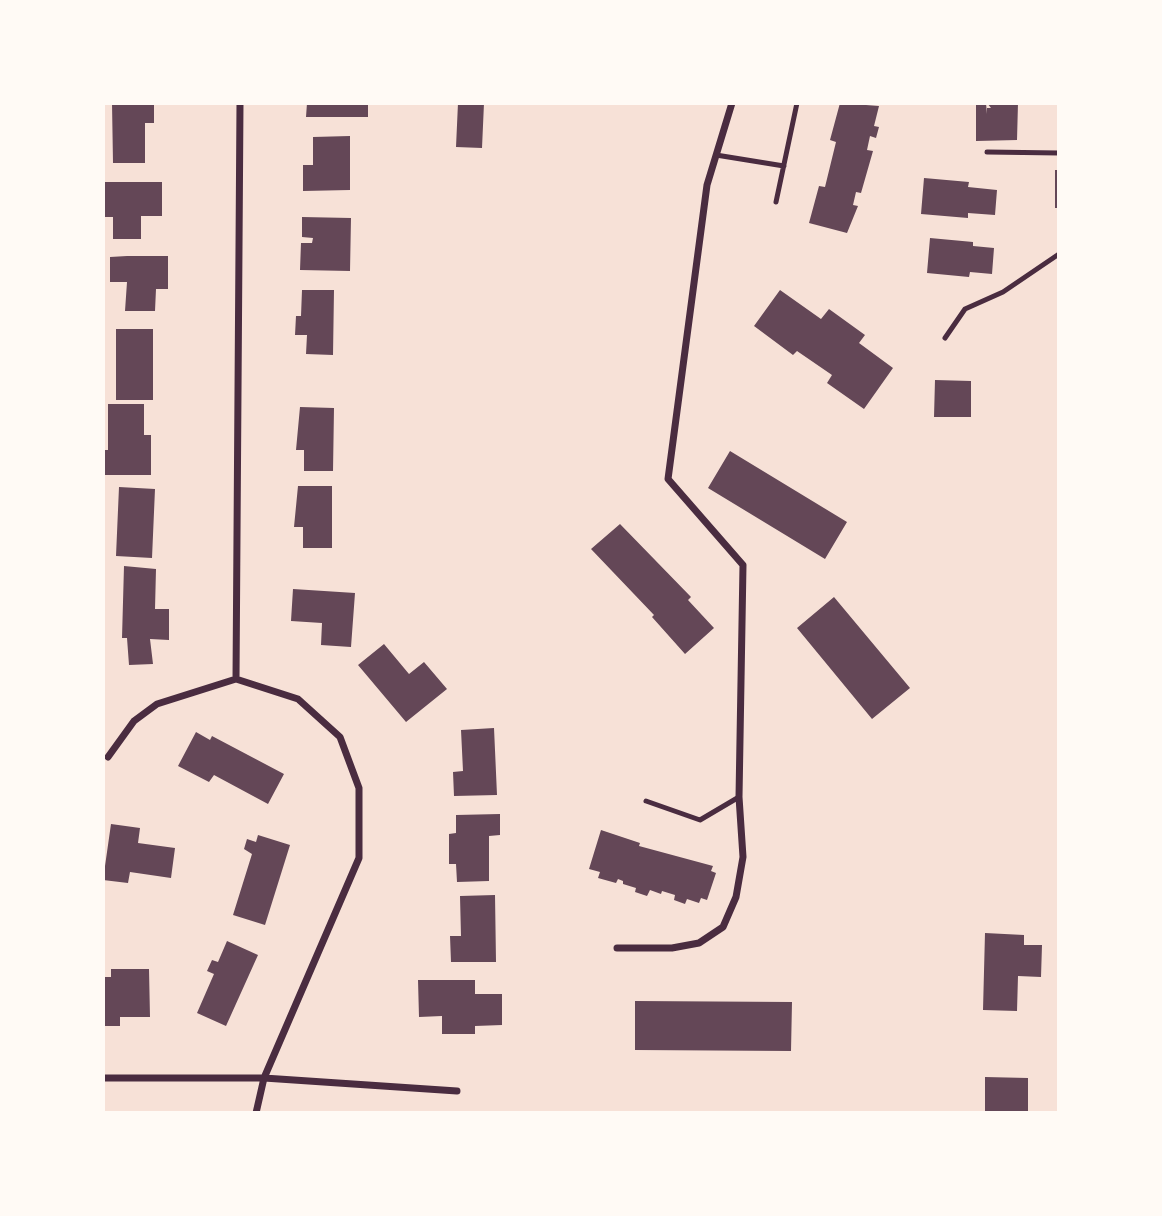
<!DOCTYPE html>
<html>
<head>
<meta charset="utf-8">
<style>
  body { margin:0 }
  #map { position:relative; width:1162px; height:1216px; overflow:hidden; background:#f7e1d7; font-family:Helvetica,sans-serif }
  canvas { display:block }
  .frame { position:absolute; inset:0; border:105px solid #fffaf5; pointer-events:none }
</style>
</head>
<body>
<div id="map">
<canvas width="1162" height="1216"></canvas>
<div class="frame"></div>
</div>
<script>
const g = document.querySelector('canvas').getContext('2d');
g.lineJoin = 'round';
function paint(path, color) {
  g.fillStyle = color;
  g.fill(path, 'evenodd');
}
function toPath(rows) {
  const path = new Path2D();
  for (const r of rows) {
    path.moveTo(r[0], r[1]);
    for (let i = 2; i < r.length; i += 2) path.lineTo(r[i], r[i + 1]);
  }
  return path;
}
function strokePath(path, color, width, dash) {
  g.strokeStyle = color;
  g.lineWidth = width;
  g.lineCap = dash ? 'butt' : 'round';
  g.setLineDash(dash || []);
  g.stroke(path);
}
const building = toPath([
  [112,103,154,103,154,123,145,123,145,163,113,163],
  [307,103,368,103,368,117,306,117],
  [458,103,484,103,482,148,456,147],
  [840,103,879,106,874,126,879,127,876,138,870,136,867,150,873,151,861,193,856,192,853,205,858,206,847,233,809,223,819,186,825,187,836,142,830,140],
  [976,103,986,103,987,114,987,108,991,108,987,103,1018,103,1017,140,976,141],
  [350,136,350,190,303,191,303,165,313,165,313,137],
  [1055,170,1059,170,1059,208,1055,208],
  [924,178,969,182,968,187,997,190,995,215,968,213,968,218,921,214],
  [103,182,162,182,162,216,141,216,141,239,113,239,113,217,103,217],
  [302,217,351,218,350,271,300,270,301,243,312,243,313,238,302,237],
  [930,238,973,242,973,246,994,248,992,274,970,272,969,277,927,273],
  [127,256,168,256,168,289,156,289,155,311,125,311,127,282,110,282,110,257],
  [302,290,334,290,333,355,306,354,307,335,295,335,296,316,301,316],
  [780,290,821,319,829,309,865,335,859,343,893,368,864,409,827,383,832,375,797,351,793,355,754,326],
  [116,329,153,329,153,400,116,400],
  [935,380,971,381,971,417,934,417],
  [108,404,144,404,144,435,151,435,151,475,103,475,103,450,108,450],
  [300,407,334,408,333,471,304,471,304,450,296,450],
  [730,451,847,522,825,559,708,488],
  [298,486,332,486,332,548,303,548,303,527,294,527],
  [119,487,155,489,152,558,116,556],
  [620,524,691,597,688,600,714,628,685,654,652,617,654,615,591,549],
  [124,566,156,569,155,609,169,609,169,640,150,639,153,664,129,665,127,638,122,638],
  [293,589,355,593,351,647,321,645,322,623,291,621],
  [834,597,910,688,872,719,797,628],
  [384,644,409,674,424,662,447,689,406,722,358,665],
  [494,728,497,795,454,796,453,772,463,771,461,730],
  [196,732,210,740,212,736,284,774,268,804,214,775,209,782,178,766],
  [500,814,500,835,489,836,489,881,457,882,456,864,449,864,449,834,456,833,456,815],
  [111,824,140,828,138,843,175,848,171,878,130,872,128,883,103,880],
  [601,830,640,843,639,846,713,866,711,871,716,873,707,900,701,898,699,903,687,899,685,904,674,900,675,895,662,891,661,894,650,890,647,896,635,892,636,888,623,884,623,881,618,879,616,883,598,878,600,872,589,869],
  [258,835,290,845,265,925,233,915,252,854,244,849,247,839,256,842],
  [495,895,496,962,451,962,450,936,461,936,460,896],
  [985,933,1024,935,1024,945,1042,945,1041,977,1018,976,1017,1011,983,1010],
  [227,941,258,955,226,1026,197,1013,214,974,207,971,212,960,218,962],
  [111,969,149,969,150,1017,120,1017,120,1026,103,1026,103,977,111,977],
  [418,980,475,980,475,994,502,994,502,1025,475,1026,475,1034,442,1034,442,1016,419,1017],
  [635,1001,792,1002,791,1051,635,1050],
  [985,1077,1028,1078,1028,1113,985,1113]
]);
const service = toPath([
  [987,152,1059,153],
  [716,155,784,166],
  [776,202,797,103],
  [945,338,965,309,1003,292,1059,254],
  [646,801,700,820,739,797]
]);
const minor = toPath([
  [240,103,236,679,298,699,340,737,359,788,359,858,264,1078,256,1113],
  [108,757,134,721,157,704,236,679],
  [617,948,672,948,699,943,723,927,736,897,743,857,739,797,743,565,668,479,707,185,732,103],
  [103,1078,264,1078,457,1091]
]);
paint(building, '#644757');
strokePath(service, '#4a2c40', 5);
strokePath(minor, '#4a2c40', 7);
</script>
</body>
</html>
